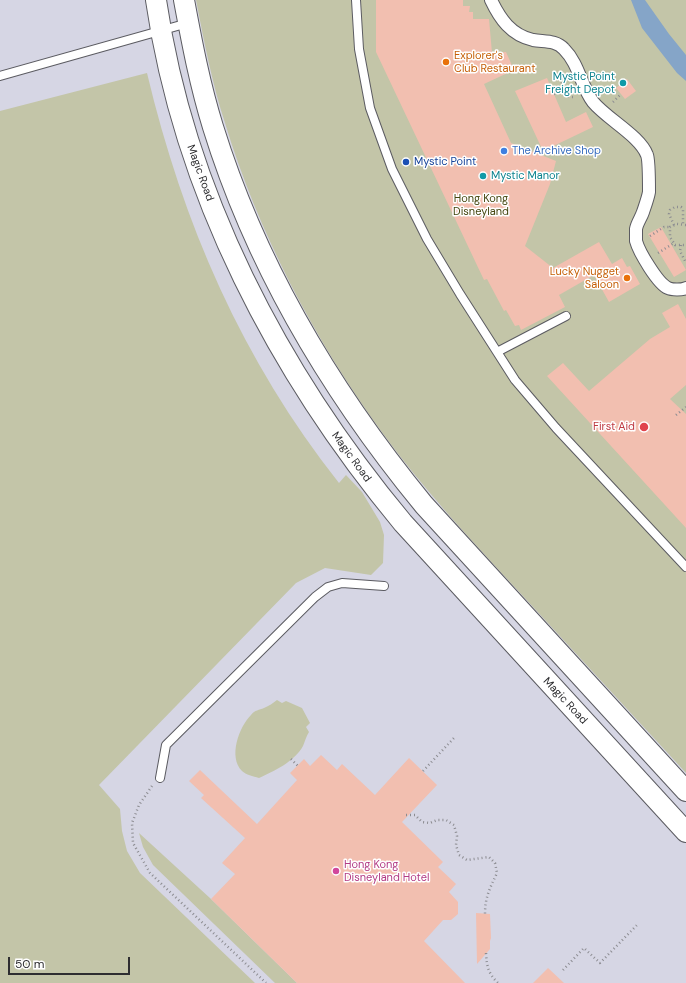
<!DOCTYPE html>
<style>
body{margin:0}
#map{position:relative;width:686px;height:983px;overflow:hidden;background:#e2e2e9;font-family:"DM Sans",sans-serif}
canvas{display:block}
.scale{position:absolute;left:8px;top:957px;width:122px;height:18px;box-sizing:border-box;border:2px solid #2e2e31;border-top:0;padding-left:5px;font-size:12px;line-height:14px;white-space:nowrap;color:#2e2e31;-webkit-text-stroke:3px #fff;paint-order:stroke}
</style>
<div id="map">
<canvas width="686" height="983"></canvas>
<div class="scale">50 m</div>
</div>
<script>
const context = document.querySelector('canvas').getContext('2d');
context.lineJoin = 'round';
function fillPath(path, color) { context.fillStyle = color; context.fill(path, 'evenodd'); }
function trace(path, color, width, dash) { context.strokeStyle = color; context.lineWidth = width; context.lineCap = dash ? 'butt' : 'round'; context.setLineDash(dash || []); context.stroke(path); }
function write(font, color, halo, rows, align = 'center') {
  context.font = font + ' "DM Sans",sans-serif'; context.lineWidth = 3; context.setLineDash([]); context.textBaseline = 'middle'; context.strokeStyle = halo; context.fillStyle = color; for (const [text, x, y, turn = 0] of rows) {
    context.save(); context.translate(x, y); context.rotate((+turn || 0) * Math.PI / 180); context.textAlign = isNaN(turn) ? turn : align; if (halo) context.strokeText(text, 0, 0); context.fillText(text, 0, 0); context.restore();
  }
}
fillPath(new Path2D(`
 M 0,0 L 686,0 L 686,983 L 0,983 Z`), '#d6d6e4');
fillPath(new Path2D(`
 M 196,0 L 686,0 L 686,773 C 631,713 576,654 521,594 C 472,541 423,489 381,431 C 314,339 258,232 225,123 C 212,83 204,41 196,0 Z
 M 147,73 C 183,224 242,360 339,483 L 346,475 L 362,492 L 380,522 L 384,535 L 383,563 L 371,575 L 325,568 L 296,583 L 99,785 L 120,809 L 122,831 L 127,851 L 140,873 L 255,983 L 0,983 L 0,111 Z
 M 277,700 L 282,703 L 286,701 L 302,708 L 310,723 L 306,727 L 309,732 C 306,737 305,741 303,746 C 294,762 274,771 259,778 C 253,776 246,775 242,771 C 228,757 239,727 251,715 C 255,710 259,710 264,708 C 269,706 273,703 277,700 Z
 M 139,833 L 211,899 L 297,983 L 275,983 L 153,865 L 143,847 Z`), '#c3c5a8');
fillPath(new Path2D(`
 M 631,0 L 645,0 L 669,34 L 686,55 L 686,81 L 677,73 L 642,28 Z`), '#85a5c8');
fillPath(new Path2D(`
 M 376,0 L 463,0 L 463,6 L 470,6 L 469,12 L 473,12 L 473,19 L 489,19 L 492,53 L 506,52 L 514,70 L 484,84 L 511,143 L 556,161 L 550,184 L 525,246 L 553,268 L 599,242 L 612,264 L 622,258 L 627,267 L 630,266 L 640,284 L 609,302 L 594,275 L 559,295 L 565,307 L 521,330 L 519,325 L 515,326 L 506,310 L 504,311 L 487,279 L 484,280 L 376,52 Z
 M 547,78 L 566,122 L 586,112 L 593,127 L 543,151 L 515,91 Z
 M 627,79 L 636,91 L 625,99 L 616,88 Z
 M 661,227 L 686,270 L 674,277 L 648,234 Z
 M 678,304 L 686,319 L 686,385 L 670,399 L 686,414 L 686,528 L 547,376 L 563,363 L 589,391 L 650,339 L 670,327 L 662,313 Z
 M 321,755 L 337,770 L 342,764 L 375,795 L 409,758 L 437,785 L 402,822 L 443,862 L 438,867 L 456,884 L 449,892 L 458,902 L 458,914 L 451,920 L 443,920 L 424,941 L 465,983 L 297,983 L 211,899 L 235,874 L 222,863 L 245,838 L 201,798 L 204,795 L 189,781 L 200,770 L 257,824 L 297,780 L 290,773 L 304,759 L 310,766 Z
 M 476,913 L 490,914 L 491,938 L 490,941 L 490,949 L 477,964 Z
 M 548,968 L 564,983 L 533,983 Z`), '#f2bfb0');
const service = new Path2D(`
 M 356,0 L 359,49 L 370,108 L 392,169 L 427,239 L 460,294 L 515,380 L 556,428 L 686,567
 M 0,76 L 188,23
 M 497,352 L 566,316
 M 160,778 L 166,745 L 315,597 L 328,587 L 342,583 L 384,586`);
const pedestrian = new Path2D(`
 M 491,0 C 500,19 511,35 533,40 C 544,42 556,40 564,49 C 579,64 581,86 593,102 C 607,119 640,136 647,155 C 649,160 649,186 649,192 C 648,198 645,206 643,212 C 641,218 637,223 636,229 C 636,232 636,238 636,241 C 639,252 658,284 668,288 C 672,290 682,290 686,288`);
const tertiary = new Path2D(`
 M 156,0 C 184,193 279,374 403,523 L 686,832
 M 184,0 C 192,43 200,85 213,127 C 256,266 332,393 424,505 L 686,791`);
trace(service, '#5b5b61', 10);
trace(pedestrian, '#5b5b61', 14);
trace(tertiary, '#5b5b61', 22);
trace(new Path2D(`
 M 565,75 C 559,82 562,92 569,97 L 574,97
 M 554,94 L 564,90
 M 613,102 L 621,94
 M 674,225 L 669,214 L 670,210 L 675,207 L 681,207 L 683,209 L 683,224
 M 686,225 L 677,224 L 670,227 L 670,237 L 675,245 L 686,245
 M 650,236 L 664,227 L 670,227
 M 681,245 L 680,251 L 686,263
 M 658,253 L 674,243
 M 676,415 L 686,407
 M 291,759 L 298,766
 M 423,771 L 454,738
 M 152,786 L 139,805 L 132,823 L 133,843 L 150,873 L 266,983
 M 406,815 L 415,815 L 422,822 L 430,823 L 437,820 L 446,820 L 454,825 L 457,836 L 456,845 L 459,855 L 467,860 L 489,857 L 495,863 L 497,873 C 490,888 485,897 485,914
 M 486,953 C 487,967 488,973 498,983
 M 563,970 L 584,948 L 600,963 L 637,925`), '#8c8c91', 2.5, [1, 3]);
trace(service, '#fff', 8);
trace(pedestrian, '#fff', 12);
trace(tertiary, '#fff', 20);
for (const [x, y, r, color] of [
 [446,62,4,"#e8710a"],
 [623,83,4,"#0f9aa8"],
 [504,151,4,"#3f7fe0"],
 [406,162,4,"#1a4fb4"],
 [483,176,4,"#0f9aa8"],
 [627,278,4,"#e8710a"],
 [644,427,5,"#e0444e"],
 [336,871,4,"#d1479c"]
]) { const dot = new Path2D(); dot.arc(x, y, r, 0, 2 * Math.PI); context.fillStyle = color; context.fill(dot); trace(dot, '#fff', 1.5); }
write('11px', '#c56008', '#fff', [
 ["Explorer's",454,56],
 ["Club Restaurant",454,69],
 ["Lucky Nugget",619,272,"right"],
 ["Saloon",619,285,"right"]
], 'left');
write('11px', '#0d838f', '#fff', [
 ["Mystic Point",615,77],
 ["Freight Depot",615,90],
 ["Mystic Manor",491,176,"left"]
], 'right');
write('11px', '#366cbe', '#fff', [
 ["The Archive Shop",512,151]
], 'left');
write('11px', '#164399', '#fff', [
 ["Mystic Point",414,162]
], 'left');
write('11px', '#2e2e31', '#fff', [
 ["Magic Road",200,173,70],
 ["Magic Road",351,457,54],
 ["Magic Road",565,701,47]
]);
write('11px', '#44460f', '#fff', [
 ["Hong Kong",481,199],
 ["Disneyland",481,212]
]);
write('11px', '#be3a42', '#fff', [
 ["First Aid",635,427]
], 'right');
write('11px', '#b23c85', '#fff', [
 ["Hong Kong",344,865],
 ["Disneyland Hotel",344,878]
], 'left');
</script>
